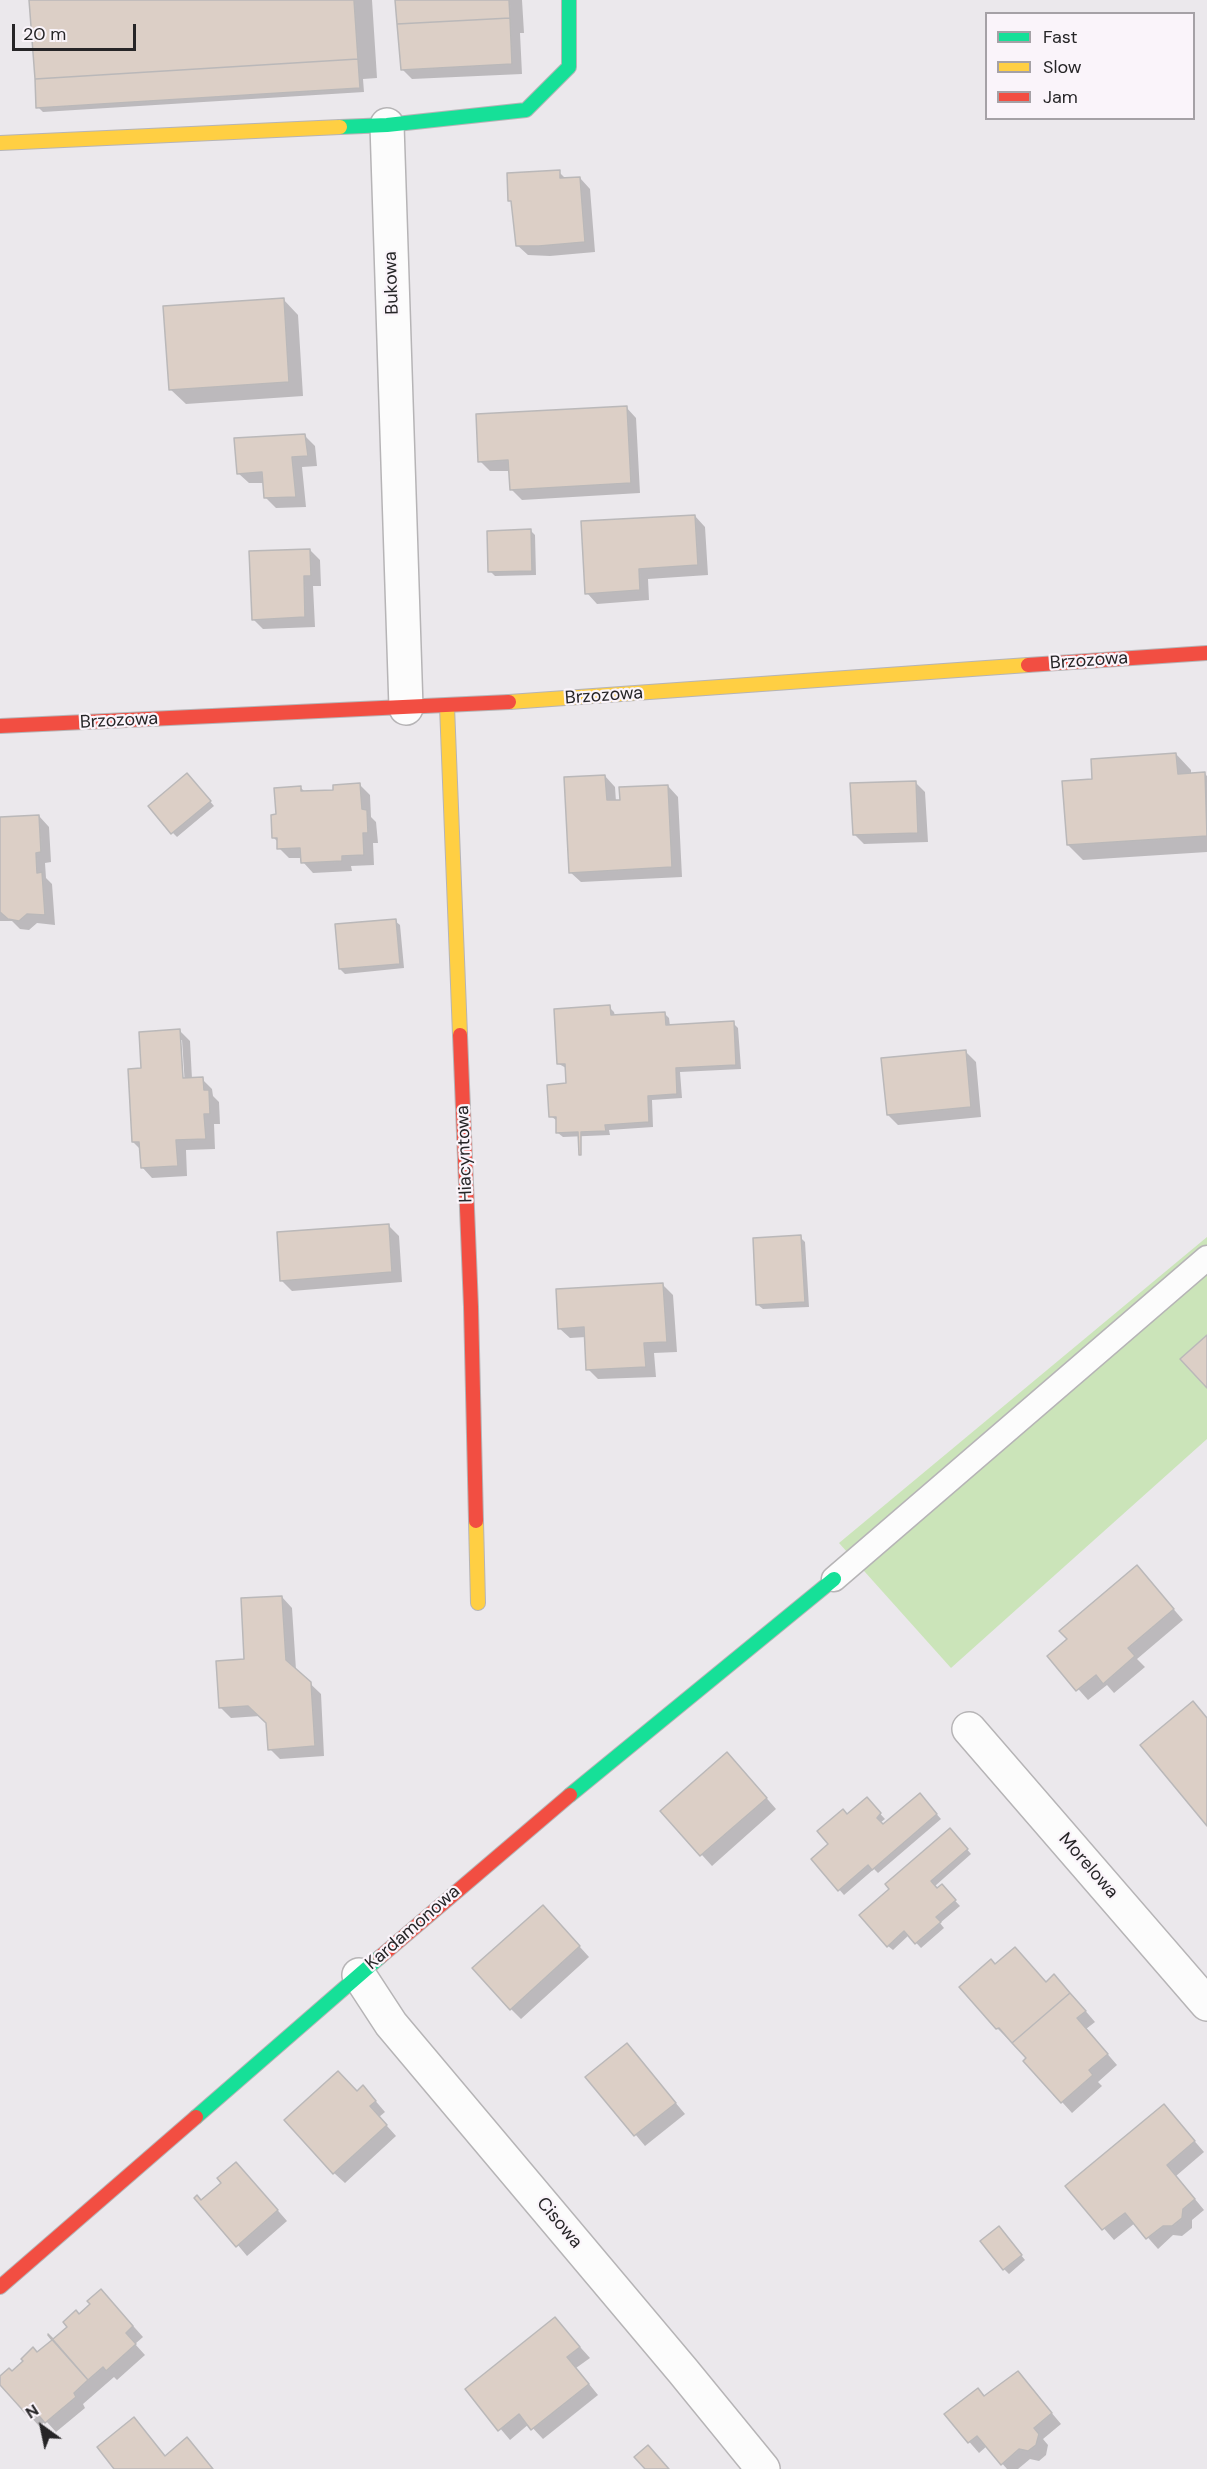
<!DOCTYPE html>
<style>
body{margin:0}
#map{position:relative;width:1207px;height:2469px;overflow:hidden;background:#ebe8ec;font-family:"DM Sans",sans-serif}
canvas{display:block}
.legend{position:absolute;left:985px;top:12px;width:210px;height:108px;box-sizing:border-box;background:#faf4fa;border:2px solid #a5a1a6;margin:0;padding:8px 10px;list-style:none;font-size:18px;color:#262527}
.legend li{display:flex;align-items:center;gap:12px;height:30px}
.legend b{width:30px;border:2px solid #a5a1a6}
.north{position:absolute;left:12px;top:2397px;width:60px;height:60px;-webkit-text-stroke:4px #faf4fa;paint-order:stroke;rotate:327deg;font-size:16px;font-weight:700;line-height:24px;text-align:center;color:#262527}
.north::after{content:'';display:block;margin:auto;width:21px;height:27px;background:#262527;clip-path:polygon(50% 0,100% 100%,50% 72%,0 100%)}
.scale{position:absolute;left:12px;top:24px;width:124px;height:27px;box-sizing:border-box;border:3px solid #262527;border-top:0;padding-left:8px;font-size:18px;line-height:21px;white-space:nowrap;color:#262527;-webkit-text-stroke:4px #faf4fa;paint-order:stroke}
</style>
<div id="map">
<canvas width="1207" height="2469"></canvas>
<ul class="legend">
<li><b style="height:8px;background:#16e098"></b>Fast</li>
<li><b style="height:8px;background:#ffcf43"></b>Slow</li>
<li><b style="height:8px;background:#f24e42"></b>Jam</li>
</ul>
<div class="north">N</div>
<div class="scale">20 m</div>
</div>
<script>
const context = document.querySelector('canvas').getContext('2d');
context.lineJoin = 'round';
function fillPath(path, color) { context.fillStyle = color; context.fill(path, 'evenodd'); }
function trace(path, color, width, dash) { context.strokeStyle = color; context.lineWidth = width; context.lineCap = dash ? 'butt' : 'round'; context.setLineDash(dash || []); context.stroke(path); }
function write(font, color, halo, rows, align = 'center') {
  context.font = font + ' "DM Sans",sans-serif'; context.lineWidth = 4.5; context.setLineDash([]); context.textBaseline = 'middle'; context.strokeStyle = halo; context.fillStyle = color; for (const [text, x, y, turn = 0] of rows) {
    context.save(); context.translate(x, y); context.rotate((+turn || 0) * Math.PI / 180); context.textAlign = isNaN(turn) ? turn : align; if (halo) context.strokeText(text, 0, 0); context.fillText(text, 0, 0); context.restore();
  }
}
fillPath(new Path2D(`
 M 1207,1237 L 1207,1439 L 951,1668 L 839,1543 Z`), '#cbe4b9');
fillPath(new Path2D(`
 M 30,0 L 372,0 L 377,78 L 363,79 L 364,92 L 43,112 L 38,107 Z
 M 397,0 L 522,0 L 524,33 L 520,33 L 522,74 L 412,79 L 402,69 Z
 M 559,172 L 566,179 L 580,178 L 590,189 L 595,252 L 550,256 L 528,255 L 517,245 L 513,203 L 509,200 Z
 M 283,299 L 298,315 L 303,396 L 186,404 L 170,389 Z
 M 626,407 L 636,418 L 640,493 L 522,500 L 511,489 L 510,471 L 490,471 L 480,461 Z
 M 305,436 L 315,446 L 317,466 L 302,467 L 306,507 L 276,508 L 265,497 L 264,483 L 249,483 L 238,473 Z
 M 695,516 L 705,527 L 708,575 L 648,579 L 649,600 L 597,604 L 587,593 Z
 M 530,530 L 535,535 L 536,575 L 495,576 L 490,571 Z
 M 310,550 L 320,560 L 321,586 L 313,586 L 315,627 L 263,629 L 253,619 Z
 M 1176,754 L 1191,770 L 1191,774 L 1204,773 L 1207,776 L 1207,852 L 1083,860 L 1068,845 L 1094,781 Z
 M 605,776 L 615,787 L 616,802 L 668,786 L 678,797 L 682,877 L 581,882 L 570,872 Z
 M 192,780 L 214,806 L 177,837 L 173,833 Z
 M 915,782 L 925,792 L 928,842 L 864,844 L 854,834 Z
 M 360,785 L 370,795 L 371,817 L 376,822 L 378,843 L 373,843 L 374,865 L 351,866 L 352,871 L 313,873 L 303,862 L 302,858 L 289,858 L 279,848 L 279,843 L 274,838 L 277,816 L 301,788 L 305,792 L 335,791 Z
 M 39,816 L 49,827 L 51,862 L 45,863 L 46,878 L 52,884 L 55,925 L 37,923 L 29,930 L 20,929 L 12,921 L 0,921 L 0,819 Z
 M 395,921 L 400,925 L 404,968 L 345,974 L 340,969 Z
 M 609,1007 L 614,1012 L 615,1016 L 664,1013 L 669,1018 L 670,1026 L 733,1023 L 738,1028 L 741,1069 L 680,1072 L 682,1098 L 652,1100 L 653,1127 L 609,1130 L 610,1135 L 563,1137 L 558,1133 L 557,1121 L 551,1116 L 567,1085 L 566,1068 L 559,1064 Z
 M 180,1031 L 190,1041 L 192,1079 L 202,1079 L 212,1089 L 213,1096 L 219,1102 L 220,1124 L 214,1124 L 215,1149 L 186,1150 L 187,1176 L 152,1178 L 142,1167 L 141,1150 L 133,1142 L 142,1070 ZM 179,1040 L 182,1040 L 185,1086 L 182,1086 Z
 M 965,1051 L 976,1062 L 981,1117 L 898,1125 L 888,1115 Z
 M 388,1225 L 399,1236 L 402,1282 L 292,1291 L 282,1281 Z
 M 800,1237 L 805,1242 L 809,1307 L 763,1309 L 758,1305 Z
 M 663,1285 L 673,1295 L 677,1352 L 654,1353 L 656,1377 L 598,1379 L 588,1369 L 586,1337 L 570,1338 L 559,1328 Z
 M 1137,1567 L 1183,1620 L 1137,1659 L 1145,1667 L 1114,1693 L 1107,1685 L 1088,1700 L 1049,1656 L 1069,1640 Z
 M 282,1597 L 292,1608 L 296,1670 L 321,1694 L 324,1756 L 280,1759 L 270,1749 L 268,1723 L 260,1716 L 231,1718 L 221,1708 Z
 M 737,1764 L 776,1809 L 712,1866 L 662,1811 Z
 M 924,1800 L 941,1819 L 878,1873 L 874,1869 L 844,1895 L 813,1859 L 830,1844 L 847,1816 L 871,1804 L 885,1819 L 880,1823 L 883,1826 Z
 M 954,1834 L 971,1854 L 935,1886 L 937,1889 L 946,1891 L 960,1906 L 940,1923 L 944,1928 L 921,1948 L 909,1935 L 893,1950 L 888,1946 Z
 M 553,1917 L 589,1957 L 521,2019 L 511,2009 Z
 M 995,1965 L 1046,1983 L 1065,1987 L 1095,2022 L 1086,2029 L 1117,2065 L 1098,2082 L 1102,2086 L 1072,2113 L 1025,2061 L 1028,2058 L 1010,2037 L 1008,2039 L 997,2028 Z
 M 627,2045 L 685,2114 L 645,2146 L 588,2077 Z
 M 357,2093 L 373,2098 L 385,2112 L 379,2117 L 396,2136 L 345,2183 L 334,2173 Z
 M 1164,2106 L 1204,2152 L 1176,2176 L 1204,2210 L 1192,2220 L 1192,2228 L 1182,2236 L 1173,2235 L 1158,2249 L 1135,2223 L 1114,2240 L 1067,2186 Z
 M 246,2174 L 287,2221 L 247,2256 L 202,2202 Z
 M 1003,2233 L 1025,2260 L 1009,2274 L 1004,2269 Z
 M 111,2301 L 143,2337 L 135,2344 L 145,2355 L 117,2380 L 114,2377 L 83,2404 L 85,2408 L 56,2432 L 46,2421 L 39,2426 L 0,2383 L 0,2378 L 12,2373 L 38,2354 L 69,2327 L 79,2315 Z
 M 555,2319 L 590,2358 L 576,2368 L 598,2395 L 543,2439 L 529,2424 L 510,2440 L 467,2389 Z
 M 1018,2373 L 1061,2424 L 1043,2439 L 1048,2445 L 1046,2455 L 1039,2461 L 1030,2459 L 1018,2469 L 1007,2469 L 987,2446 L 979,2453 L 946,2415 L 985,2397 Z`), '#0003');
const building = new Path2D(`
 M 29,0 L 354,0 L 358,59 L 35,79 Z
 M 395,0 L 509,0 L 510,18 L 397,24 Z
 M 510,18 L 512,64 L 401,70 L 397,24 Z
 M 358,59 L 360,88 L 36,108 L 35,79 Z
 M 560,170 L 560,178 L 580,177 L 585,242 L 539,246 L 516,246 L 511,201 L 508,201 L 507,173 Z
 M 284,298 L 289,382 L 169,390 L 163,306 Z
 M 627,406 L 631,483 L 510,490 L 508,460 L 478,462 L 476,414 Z
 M 305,434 L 308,456 L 292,457 L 296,497 L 264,498 L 262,472 L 237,474 L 234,438 Z
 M 695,515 L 698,565 L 639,569 L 640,590 L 585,594 L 581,521 Z
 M 531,529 L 532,571 L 488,572 L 487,531 Z
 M 310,549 L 311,576 L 304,576 L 305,617 L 252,620 L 249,551 Z
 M 1176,753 L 1178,774 L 1205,772 L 1207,836 L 1067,845 L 1062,781 L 1092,779 L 1091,759 Z
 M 187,773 L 211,801 L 171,834 L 148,806 Z
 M 605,775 L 607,800 L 620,800 L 619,787 L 668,785 L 672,867 L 569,873 L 564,777 Z
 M 916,781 L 918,833 L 853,835 L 850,783 Z
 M 360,783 L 362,809 L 367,810 L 368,833 L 363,833 L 364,855 L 342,856 L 342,861 L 301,863 L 300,848 L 277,849 L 277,838 L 272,838 L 271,815 L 276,814 L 274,788 L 301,786 L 301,791 L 333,790 L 333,785 Z
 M 39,815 L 41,852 L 36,853 L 37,873 L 42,872 L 45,915 L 27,914 L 19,921 L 8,919 L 0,912 L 0,817 Z
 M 396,919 L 400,964 L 339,969 L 335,924 Z
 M 610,1005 L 611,1015 L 665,1012 L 666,1025 L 734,1021 L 736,1065 L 676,1068 L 677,1094 L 648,1096 L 649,1122 L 605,1125 L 606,1131 L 581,1132 L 581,1155 L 579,1155 L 578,1132 L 556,1133 L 556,1117 L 549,1117 L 547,1085 L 566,1083 L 565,1064 L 557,1064 L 554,1009 Z
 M 180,1029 L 183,1078 L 203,1077 L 204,1090 L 209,1090 L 210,1114 L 204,1114 L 206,1139 L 176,1140 L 178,1166 L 141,1168 L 139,1142 L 132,1142 L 128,1069 L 141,1068 L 139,1032 Z
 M 966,1050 L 971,1107 L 887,1115 L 881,1058 Z
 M 389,1224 L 392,1272 L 280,1281 L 277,1232 Z
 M 801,1235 L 805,1302 L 756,1305 L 753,1238 Z
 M 663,1283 L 667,1342 L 644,1343 L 646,1367 L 586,1370 L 584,1327 L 558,1329 L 556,1289 Z
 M 1207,1335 L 1207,1388 L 1180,1359 Z
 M 1137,1565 L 1174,1609 L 1128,1648 L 1135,1656 L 1103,1684 L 1096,1675 L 1076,1691 L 1047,1656 L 1067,1639 L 1059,1631 Z
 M 282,1596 L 286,1660 L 311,1682 L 315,1746 L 268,1750 L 266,1723 L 248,1706 L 219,1708 L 216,1661 L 244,1659 L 241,1598 Z
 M 1193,1701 L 1207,1718 L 1207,1826 L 1140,1745 Z
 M 727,1752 L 767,1798 L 700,1856 L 660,1811 Z
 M 920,1793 L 937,1814 L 872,1870 L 868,1865 L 838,1891 L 811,1859 L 828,1844 L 817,1831 L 843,1809 L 847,1814 L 867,1797 L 881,1813 L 877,1818 L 883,1824 Z
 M 950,1828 L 968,1849 L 931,1881 L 937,1888 L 942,1884 L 956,1900 L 936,1917 L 941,1922 L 915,1944 L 904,1931 L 887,1947 L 859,1915 L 889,1889 L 885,1884 Z
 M 543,1905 L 580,1946 L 510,2010 L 472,1968 Z
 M 1015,1947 L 1046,1982 L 1054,1974 L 1070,1993 L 1012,2043 L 999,2028 L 996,2029 L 959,1987 L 991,1959 L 995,1964 Z
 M 1070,1993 L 1086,2011 L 1077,2018 L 1108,2054 L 1089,2070 L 1093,2075 L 1061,2103 L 1023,2061 L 1026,2058 L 1012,2043 Z
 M 627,2043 L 676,2103 L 634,2136 L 585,2077 Z
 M 338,2071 L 357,2091 L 363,2085 L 376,2101 L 370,2106 L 387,2125 L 333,2174 L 284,2120 Z
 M 1164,2104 L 1195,2141 L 1167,2165 L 1195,2199 L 1183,2209 L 1182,2218 L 1172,2226 L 1163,2226 L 1146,2239 L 1125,2213 L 1102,2230 L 1065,2186 Z
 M 236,2162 L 278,2210 L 236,2247 L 194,2198 L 197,2195 L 201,2200 L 221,2183 L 217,2178 Z
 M 999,2226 L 1022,2255 L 1003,2270 L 980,2241 Z
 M 101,2289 L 133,2326 L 126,2333 L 136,2344 L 106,2371 L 103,2367 L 88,2380 L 48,2334 L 53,2339 L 67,2327 L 63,2322 L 76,2310 L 79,2314 L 90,2304 L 87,2301 Z
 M 555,2317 L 580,2347 L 567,2357 L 589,2384 L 531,2430 L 519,2414 L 498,2431 L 465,2389 Z
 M 48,2335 L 88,2380 L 74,2393 L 76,2397 L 45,2423 L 35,2411 L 28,2416 L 0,2385 L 0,2376 L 9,2368 L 12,2371 L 23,2361 L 21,2359 L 33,2347 L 37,2352 L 52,2340 Z
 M 1018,2371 L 1052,2413 L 1034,2428 L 1039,2434 L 1036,2445 L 1028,2451 L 1019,2449 L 1001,2465 L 977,2436 L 968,2443 L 944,2414 L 978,2388 L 984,2396 Z
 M 134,2417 L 165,2456 L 187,2437 L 213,2469 L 114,2469 L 97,2447 Z
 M 648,2445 L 669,2469 L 645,2469 L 634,2457 Z`);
fillPath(building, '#dccfc6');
trace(building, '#bab8b9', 1.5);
const lane = new Path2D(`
 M 834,1579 L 1207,1258`);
const street = new Path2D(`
 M 387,125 L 406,708
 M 969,1729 L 1207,2004
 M 359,1975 L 391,2024 L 683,2371 L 763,2469`);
const fast = new Path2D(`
 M 340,127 L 387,125 L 526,110 L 569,67 L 569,0
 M 570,1795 L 834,1579
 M 196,2117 L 380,1957`);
const slow = new Path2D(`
 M 0,143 L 340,127
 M 509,702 L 1028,665
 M 447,706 L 460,1035
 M 476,1521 L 478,1603`);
const jam = new Path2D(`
 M 1028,665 L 1207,653
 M 0,726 L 509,702
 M 460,1035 L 471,1307 L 476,1521
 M 380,1957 L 570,1795
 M 0,2287 L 196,2117`);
trace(lane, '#b6b4b6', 27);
trace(street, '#b6b4b6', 36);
trace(fast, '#b6b4b6', 16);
trace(slow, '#b6b4b6', 16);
trace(jam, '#b6b4b6', 16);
trace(lane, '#fcfcfc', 24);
trace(street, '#fcfcfc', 33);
trace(fast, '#16e098', 14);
trace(slow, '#ffcf43', 14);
trace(jam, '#f24e42', 14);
write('18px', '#262527', '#faf4fa', [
 ["Bukowa",392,283,-92],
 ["Brzozowa",1089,661,-4],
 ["Brzozowa",604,696,-4],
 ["Brzozowa",119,721,-3],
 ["Hiacyntowa",465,1154,-92],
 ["Morelowa",1088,1866,49],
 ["Kardamonowa",413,1928,-41],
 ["Cisowa",559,2223,50]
]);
</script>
